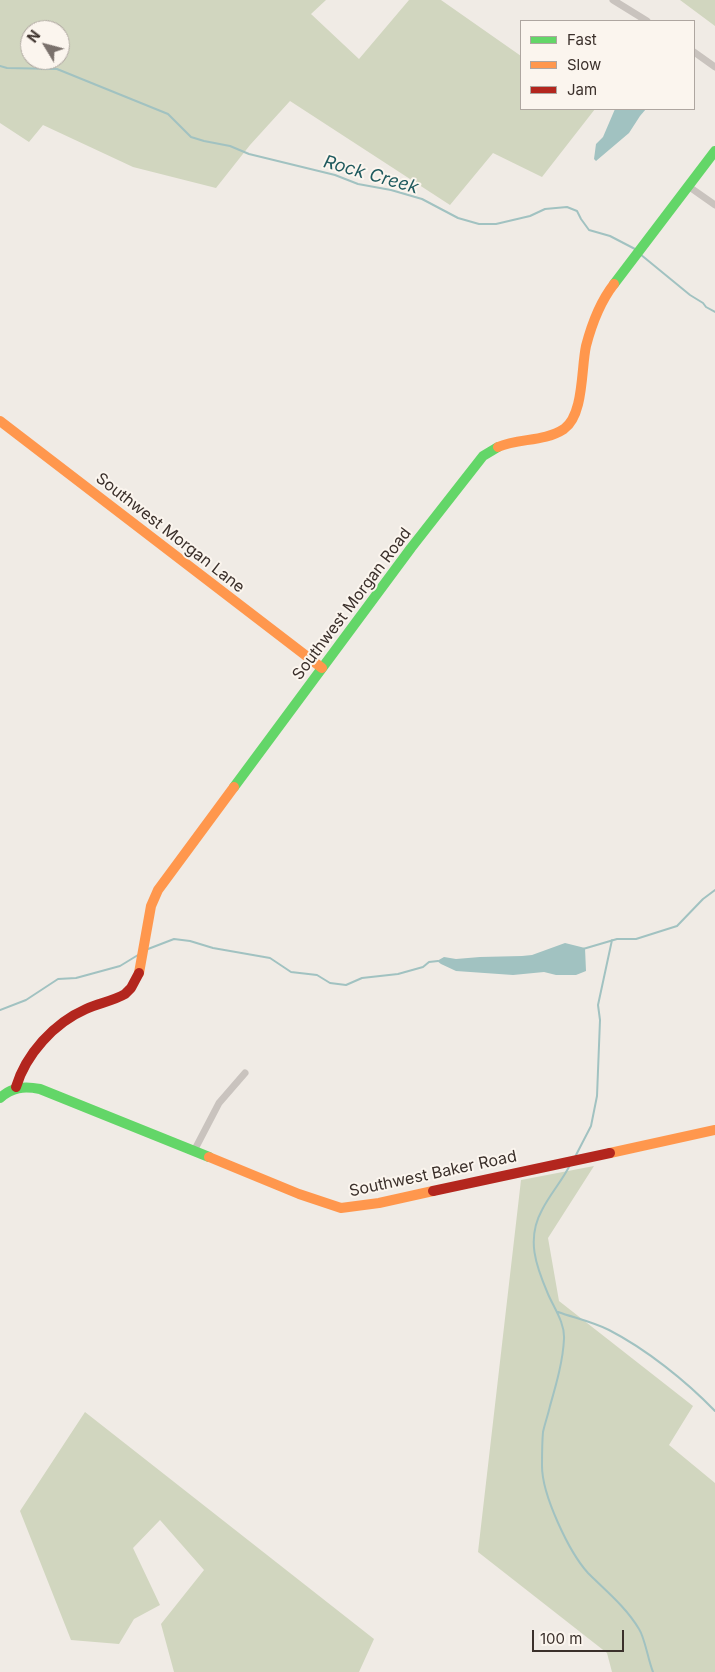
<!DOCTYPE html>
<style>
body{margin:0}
#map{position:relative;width:715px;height:1672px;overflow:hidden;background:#f0ebe5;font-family:Inter,sans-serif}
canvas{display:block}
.legend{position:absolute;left:520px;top:20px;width:175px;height:90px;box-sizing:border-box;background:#fbf5ee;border:1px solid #aea6a0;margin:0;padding:6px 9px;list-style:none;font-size:15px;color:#3b302b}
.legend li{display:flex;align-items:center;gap:10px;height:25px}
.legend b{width:25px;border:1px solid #aea6a0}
.north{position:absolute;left:20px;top:20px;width:50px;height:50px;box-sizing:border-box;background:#fbf5ee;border:1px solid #aea6a0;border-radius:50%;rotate:307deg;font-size:14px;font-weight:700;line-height:20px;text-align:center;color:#3b302b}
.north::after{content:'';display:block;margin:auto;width:18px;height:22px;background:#7a716c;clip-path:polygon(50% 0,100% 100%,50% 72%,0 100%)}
.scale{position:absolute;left:532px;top:1630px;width:92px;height:22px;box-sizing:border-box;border:2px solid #3b302b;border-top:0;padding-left:6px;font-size:15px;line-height:18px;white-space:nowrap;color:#3b302b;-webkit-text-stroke:4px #fbf5ee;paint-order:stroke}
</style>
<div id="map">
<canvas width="715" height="1672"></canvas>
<ul class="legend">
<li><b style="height:6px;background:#63d668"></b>Fast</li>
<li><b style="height:6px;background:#ff974d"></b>Slow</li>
<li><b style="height:6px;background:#b3261e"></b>Jam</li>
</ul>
<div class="north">N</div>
<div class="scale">100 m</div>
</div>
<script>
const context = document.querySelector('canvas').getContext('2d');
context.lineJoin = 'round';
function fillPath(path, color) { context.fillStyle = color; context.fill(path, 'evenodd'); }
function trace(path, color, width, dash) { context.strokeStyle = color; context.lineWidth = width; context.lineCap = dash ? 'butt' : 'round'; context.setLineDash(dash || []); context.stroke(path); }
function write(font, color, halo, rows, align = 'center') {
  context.font = font + ' Inter,sans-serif'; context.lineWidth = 4; context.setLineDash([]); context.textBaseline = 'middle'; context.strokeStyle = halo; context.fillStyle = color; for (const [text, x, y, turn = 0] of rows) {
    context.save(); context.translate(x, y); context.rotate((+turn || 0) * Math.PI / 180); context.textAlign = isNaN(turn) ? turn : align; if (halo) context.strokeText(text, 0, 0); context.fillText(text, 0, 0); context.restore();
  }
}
fillPath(new Path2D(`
 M 0,0 L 326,0 L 311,14 L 359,59 L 409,0 L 441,0 L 521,56 L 521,109 L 595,109 L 542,177 L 493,153 L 450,205 L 290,101 L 250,145 L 216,188 L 133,167 L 43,125 L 29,142 L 0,123 ZM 30,30 L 60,30 L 60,60 L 30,60 Z
 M 680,0 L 715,0 L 715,26 Z
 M 594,1166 L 548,1238 L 559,1301 L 693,1406 L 669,1445 L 715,1483 L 715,1672 L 612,1672 L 607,1653 L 478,1552 L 521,1180 Z
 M 85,1412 L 374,1639 L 359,1672 L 174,1672 L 161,1624 L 204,1570 L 160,1520 L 133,1548 L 160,1605 L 134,1619 L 119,1644 L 71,1640 L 20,1511 Z`), '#d1d6bf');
fillPath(new Path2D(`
 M 615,109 L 646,109 L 640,116 L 629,133 L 596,161 L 594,159 L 596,144 L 603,137 Z
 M 565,943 L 585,948 L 586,971 L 576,975 L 556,975 L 544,972 L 513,975 L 456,971 L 441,964 L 437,961 L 444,957 L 456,959 L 480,957 L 522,956 L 532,955 Z`), '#a1c2c1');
trace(new Path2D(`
 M 0,66 L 7,68 L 57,69 L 168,114 L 191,137 L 204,141 L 230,146 L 249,154 L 335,175 L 358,184 L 391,190 L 422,199 L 458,218 L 479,224 L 496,224 L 530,216 L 545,209 L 567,207 L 577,211 L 581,219 L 589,230 L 610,236 L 635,249
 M 640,254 L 690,295 L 703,303 L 706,307 L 715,312
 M 148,949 L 174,939 L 190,941 L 213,948 L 270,958 L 291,972 L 317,975 L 330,983 L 346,985 L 362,978 L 398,974 L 423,967 L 429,962 L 438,961
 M 583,949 L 617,939 L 636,939 L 677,926 L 703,899 L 715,890
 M 0,1010 L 26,1000 L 58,979 L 76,978 L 120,966 L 138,955
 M 575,1157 L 591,1126 L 597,1096 L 600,1020 L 598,1005 L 612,940
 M 570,1165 C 562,1181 550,1194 542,1210 C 526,1239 536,1266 548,1294 C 554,1308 565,1323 564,1339 C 563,1361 556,1385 550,1406 C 548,1415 545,1423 543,1432 C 542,1443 542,1455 542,1466 C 542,1495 569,1552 588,1573 C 606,1591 626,1607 639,1629 C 645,1638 648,1660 653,1672
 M 558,1312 C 575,1318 593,1322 609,1330 C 646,1349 686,1381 715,1411`), '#a1c2c1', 2);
trace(new Path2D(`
 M 613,0 L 647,21
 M 694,52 L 715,67
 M 688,186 L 715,205
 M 194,1151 L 219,1103 L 245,1073`), '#c9c3be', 7);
trace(new Path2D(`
 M 614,284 L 715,151
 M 234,787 L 411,548 L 483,456 L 498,447
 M 0,1098 C 12,1087 24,1086 40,1089 L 209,1157`), '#63d668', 10);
trace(new Path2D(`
 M 0,421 L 322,668
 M 498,447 C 519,438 544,442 564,429 C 584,415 581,369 586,346 C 592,323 600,302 614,284
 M 139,973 L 151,906 L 158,890 L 234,787
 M 610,1153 L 715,1130
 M 209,1157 L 299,1194 L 341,1208 L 379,1203 L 433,1191`), '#ff974d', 10);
trace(new Path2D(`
 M 16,1087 C 26,1054 54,1023 86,1009 C 99,1003 113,1001 125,994 L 131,988 L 139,973
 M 433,1191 L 610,1153`), '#b3261e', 10);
write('16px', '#3b302b', '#fbf5ee', [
 ["Southwest Morgan Lane",170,533,38],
 ["Southwest Morgan Road",352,604,-53],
 ["Southwest Baker Road",433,1174,-12]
]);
write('italic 18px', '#1f5a5e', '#fbf5ee', [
 ["Rock Creek",371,175,16]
]);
</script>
